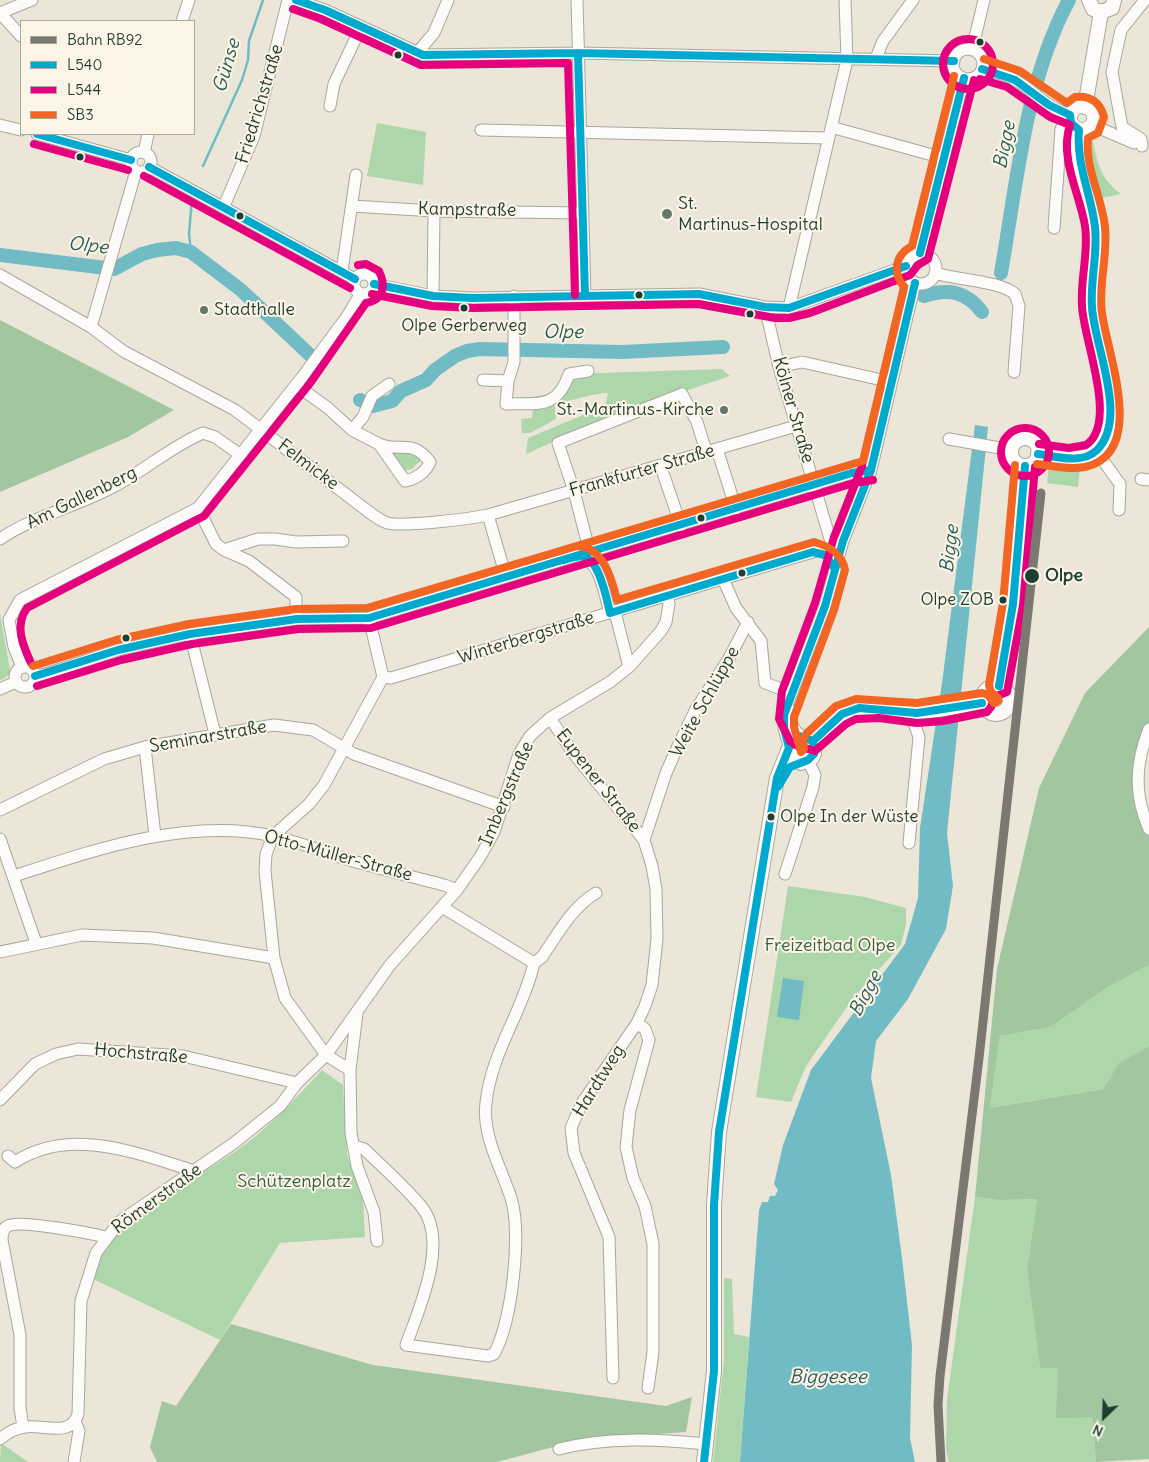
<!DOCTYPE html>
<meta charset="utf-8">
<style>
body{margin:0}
#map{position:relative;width:1149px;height:1462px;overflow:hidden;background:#ebe6d8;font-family:Delius,sans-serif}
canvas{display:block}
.legend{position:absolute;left:20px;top:20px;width:175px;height:115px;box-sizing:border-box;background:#fcf5e5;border:1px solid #a4ab9e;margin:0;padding:6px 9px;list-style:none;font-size:15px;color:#1f3d34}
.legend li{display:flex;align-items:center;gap:10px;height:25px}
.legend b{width:25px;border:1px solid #a4ab9e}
.north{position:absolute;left:1079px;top:1392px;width:50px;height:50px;-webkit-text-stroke:4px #fcf5e5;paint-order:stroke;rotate:204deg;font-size:14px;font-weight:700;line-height:20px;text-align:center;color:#1f3d34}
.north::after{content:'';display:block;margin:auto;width:18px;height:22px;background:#1f3d34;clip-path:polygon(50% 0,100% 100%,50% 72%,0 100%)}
</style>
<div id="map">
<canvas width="1149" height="1462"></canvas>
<ul class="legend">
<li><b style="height:6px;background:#7b7872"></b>Bahn RB92</li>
<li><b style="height:6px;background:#00a9ce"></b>L540</li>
<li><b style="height:6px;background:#e5007d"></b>L544</li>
<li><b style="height:6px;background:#f26522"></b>SB3</li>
</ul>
<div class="north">N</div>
</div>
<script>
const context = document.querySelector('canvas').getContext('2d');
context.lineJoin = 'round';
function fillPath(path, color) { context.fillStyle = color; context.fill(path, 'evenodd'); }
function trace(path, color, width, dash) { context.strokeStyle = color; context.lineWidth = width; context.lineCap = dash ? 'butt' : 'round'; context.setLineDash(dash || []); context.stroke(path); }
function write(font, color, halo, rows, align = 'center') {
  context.font = font + ' Delius,sans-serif'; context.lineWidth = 4; context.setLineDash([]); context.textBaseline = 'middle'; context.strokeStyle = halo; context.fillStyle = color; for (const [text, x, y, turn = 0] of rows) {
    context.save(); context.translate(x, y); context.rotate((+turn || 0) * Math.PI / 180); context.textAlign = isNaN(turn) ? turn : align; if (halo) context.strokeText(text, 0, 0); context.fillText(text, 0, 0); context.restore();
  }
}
fillPath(new Path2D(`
 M 377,123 L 426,132 L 423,185 L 367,176 Z
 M 1087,142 L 1093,142 C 1098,165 1101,179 1121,194 L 1097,199 L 1085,163 Z
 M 722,369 L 730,376 L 611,416 L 526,454 L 528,438 L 605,406 L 608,393 C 592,393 578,400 561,402 L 570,374 Z
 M 554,400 L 556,419 L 530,433 L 522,433 L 521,419 L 532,418 L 533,407 Z
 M 400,447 L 424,457 L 412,469 L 402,471 L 387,450 Z
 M 1049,464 L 1080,468 L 1078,487 L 1047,483 Z
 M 0,614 L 10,670 L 9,675 L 0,681 Z
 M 788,886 L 865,897 L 906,908 L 906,924 L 901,945 L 853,998 L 806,1066 L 791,1102 L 756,1097 Z
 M 1149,965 L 1149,1046 L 1119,1063 L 1103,1089 L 990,1108 L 1000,1036 L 1051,1027 L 1108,987 Z
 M 322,1070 L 343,1085 L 347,1155 L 363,1200 L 365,1237 L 280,1243 L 220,1340 L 91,1278 C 98,1259 108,1238 124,1223 C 158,1194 200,1176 236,1151 C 267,1130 296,1098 322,1070 Z
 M 975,1197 L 1000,1200 L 1037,1199 L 1027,1269 L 1040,1368 L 1058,1368 L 1092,1417 L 1096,1462 L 949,1462 L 946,1450 L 947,1399 Z
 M 724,1278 L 732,1279 L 734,1334 L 749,1337 L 740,1462 L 713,1462 L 724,1360 Z
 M 1,1443 L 28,1462 L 0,1462 Z`), '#aed6ab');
fillPath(new Path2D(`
 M 0,320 L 174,410 L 128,437 L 0,492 Z
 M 1149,627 L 1149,727 L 1135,764 L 1149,831 L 1149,965 L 1108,987 L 1051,1027 L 1000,1036 L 990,1108 L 1103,1089 L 1119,1063 L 1149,1046 L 1149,1459 L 1096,1462 L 1092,1417 L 1056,1418 L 1058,1368 L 1040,1368 L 1027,1269 L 1037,1199 L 1000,1200 L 975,1197 L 997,969 L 1039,788 L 1085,693 Z
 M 231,1324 L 373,1365 L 666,1406 L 692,1397 L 686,1432 L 583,1439 L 497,1462 L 157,1462 L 150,1447 L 162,1401 L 176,1406 Z`), '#a1c6a0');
fillPath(new Path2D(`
 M 975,425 L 988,427 L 947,833 L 953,886 L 946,929 L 908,999 L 876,1041 L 871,1078 L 891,1175 L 902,1258 L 912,1345 L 910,1438 L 915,1462 L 740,1462 L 759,1210 L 762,1202 L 768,1202 L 770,1196 L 775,1196 L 778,1190 L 774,1184 L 783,1145 L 811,1070 L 905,944 L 918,898 L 920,828 L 942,683 Z
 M 783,978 L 804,981 L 799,1020 L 777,1017 Z`), '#71bcc4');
trace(new Path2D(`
 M 203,166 L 242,80 L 248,60 L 249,41 L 263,0
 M 191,252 L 189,234 L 192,199`), '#71bcc4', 2.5);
trace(new Path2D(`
 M 0,255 L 114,269 L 142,254 L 157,250 L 176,248 L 191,252 L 241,290 L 310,355
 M 1001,273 C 1017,182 1025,82 1069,0
 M 924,296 C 948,288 966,291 982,312
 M 360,400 L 373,406 L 392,401 L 401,391 L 426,380 L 435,370 L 455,356 L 467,351 L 480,349 L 622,352 L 723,347`), '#71bcc4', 14);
const minor = new Path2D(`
 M 296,0 L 325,10 L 423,55 L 578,53 L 954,61
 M 577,0 L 585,295
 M 182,21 L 189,0
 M 21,36 L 0,13 L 32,0
 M953 64a15 15 0 1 1 30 0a15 15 0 1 1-30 0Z
 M 972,50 L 984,0
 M 417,53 L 434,33 L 448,0
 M 876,58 L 883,41 L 913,0
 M 982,69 C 995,72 1008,75 1020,83 C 1040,96 1046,107 1070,115
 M 330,106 L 334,84 L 361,27
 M 0,125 L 21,130
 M 1092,125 L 1134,143
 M 831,127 L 943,158
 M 481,130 L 828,138
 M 37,134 L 131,160
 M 1142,146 L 1141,139 L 1122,127 L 1112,72 L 1121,30 L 1145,0
 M131 162a10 10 0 1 1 20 0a10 10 0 1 1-20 0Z
 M 144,153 L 148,134
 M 149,167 L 355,279
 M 224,206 L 254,136 L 288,0
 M 352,206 L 434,211 L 582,213
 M 1054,228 L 1061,129
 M 920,253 L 964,78
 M906 269a15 15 0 1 1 30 0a15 15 0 1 1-30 0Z
 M 342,271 L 356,175
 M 935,273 C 957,280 1000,281 1015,294 L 1019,306 L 1014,372
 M354 284a10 10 0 1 1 20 0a10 10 0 1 1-20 0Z
 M 0,275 L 91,327 L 123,351 L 235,410 L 373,515 C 377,518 382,521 387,523 C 404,527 468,519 488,515 L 796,426
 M 374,284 L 433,296 L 473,298 L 699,294 L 765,307 L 789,308 L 906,266
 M 433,296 L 434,211
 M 765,307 L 779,367 L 831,542
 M 789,308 L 847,60 L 845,0
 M 91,327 L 136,171
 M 779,367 L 802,362 L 891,382
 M 483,380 L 508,381 L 506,404 C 539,403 557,409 569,374 L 588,371
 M 508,381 L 514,362 L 514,296
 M 296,385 L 328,408 L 352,430 L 379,444 L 405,481 C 416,479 426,472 430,462 C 412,438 401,453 379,444
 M 352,430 L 363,417 L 372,396 L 389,384
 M 949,439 L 1011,450
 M 717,449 L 736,509
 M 1096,451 L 1120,484 L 1119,510
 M 661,467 L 681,526
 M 1141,479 L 1149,480
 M 198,508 L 216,544 L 224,550 L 249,561 L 296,597 L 296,611
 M 488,515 L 506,577
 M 0,539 C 34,516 75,507 111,488 C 143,472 170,447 203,433 L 215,437 L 242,456
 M 224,550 L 258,539 L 275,539 L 296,542 L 343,541
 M 590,553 L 574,491 L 558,443 L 682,394 L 697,422 L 706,451
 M 579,556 C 601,561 604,593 610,613
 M 723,579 L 736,608 L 761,641 L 765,683 L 792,693
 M 615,612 L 629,667
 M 369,618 L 383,677 L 324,785 L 309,804 L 273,836 L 266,854 L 265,871 L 274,958 L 285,998 L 326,1055 L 350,1070 L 351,1133 L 357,1166 L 374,1212 L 377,1241
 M 190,634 L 215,734
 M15 677a10 10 0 1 1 20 0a10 10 0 1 1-20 0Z
 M 22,667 L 14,647 L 9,620 L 20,600 L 198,508 L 303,376 L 348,315 L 361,293
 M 35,676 L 46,674 L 118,650 L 190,634 L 297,619 L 369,618 L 852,473 L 871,470
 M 383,677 L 391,678 L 418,670 L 836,545 L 843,541
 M 0,689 L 16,682
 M 790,710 L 790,722 L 799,736
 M 550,718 L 574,754 L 644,840 L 652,866 L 656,889 L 657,939 L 652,985 L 645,1006 L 637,1023 L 582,1103 L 571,1128 L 574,1153 L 609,1237 L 613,1378
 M 1149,729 C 1135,764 1134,795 1149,829
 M 789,746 L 784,728 L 785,710 L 825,606 L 843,541 L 871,470 L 915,283
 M 145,747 L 155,836
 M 0,810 L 104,759 L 145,747 L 274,725 L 313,730 L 354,754 L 504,807
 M 0,839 L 36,943
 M 644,840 L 666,773 L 678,746 L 696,709 L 728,660 L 748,622
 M 909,843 L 919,737 L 914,723 L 923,713
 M 785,874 L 813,787 L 815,775 L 808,761
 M 14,876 C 94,850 188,817 273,836 C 299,842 324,852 349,860 C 381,869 413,877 444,885 L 457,890
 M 442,907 L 534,963
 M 0,952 L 82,935 L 153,938 L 274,958
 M 637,1023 L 645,1029 L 649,1040 L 630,1110 L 626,1147 L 633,1178 L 645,1206 L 653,1244 L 653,1352 L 648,1388
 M 350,1070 L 357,1013
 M 0,1100 L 35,1064 L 56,1054 L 78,1049 L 183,1056 L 297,1083
 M 354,1146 L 364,1149 C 383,1167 404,1186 421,1206 C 450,1241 419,1309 406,1345 L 488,1356 L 494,1354 C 512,1322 522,1233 511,1198 C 501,1167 482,1136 486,1103 C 491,1053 523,1011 534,963 L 542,957 C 558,934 571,908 596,893
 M 8,1156 L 15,1162 C 70,1126 137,1153 194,1171
 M 23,1427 L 20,1408 L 20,1335 L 2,1240 C 2,1234 3,1226 11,1225 C 25,1221 89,1233 106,1237
 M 0,1439 C 7,1433 16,1428 25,1427 C 43,1424 71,1438 78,1414 L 81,1301 L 96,1253 L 119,1222 L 234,1143 L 280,1106 L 297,1083 L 326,1055 L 390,965 L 457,890 L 480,857 L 494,832 L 519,754 L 530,736 L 550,718 L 610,682 L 629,667 L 661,631 L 666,622 L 669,604 L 668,595
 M 559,1449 C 607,1437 656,1439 706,1444
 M 74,1462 L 79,1431 L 75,1421`);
const major = new Path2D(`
 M 1089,0 L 1093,9 L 1101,12 L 1112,8 L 1114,0
 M1070 118a12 12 0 1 1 24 0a12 12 0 1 1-24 0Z
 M 1085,107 L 1101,12
 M1011 452a14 14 0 1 1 28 0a14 14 0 1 1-28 0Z
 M 1038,454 C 1056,456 1082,464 1097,450 C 1127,421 1096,349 1092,314 C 1089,285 1099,255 1095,226 C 1090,192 1073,165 1079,130
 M 999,686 C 1015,614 1020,539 1025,466
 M982 700a14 14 0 1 1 28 0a14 14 0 1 1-28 0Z
 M 813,741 L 842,714 L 859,708 L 917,713 L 982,703
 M 704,1462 L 714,1371 L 714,1205 L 719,1132 L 777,778 L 793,739 C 807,731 820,744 812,758 L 801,763 L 793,759 L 788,750`);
trace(minor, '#a7a79e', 13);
trace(major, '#a7a79e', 16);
trace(minor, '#fcfbf9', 11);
trace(major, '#fcfbf9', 14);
trace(new Path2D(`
 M 296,0 L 325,10 L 423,55 L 578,53 L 954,61
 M 578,53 L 585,295
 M 982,69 L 1015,80 L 1049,105 L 1070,115 L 1071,123 L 1079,130 C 1076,165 1091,193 1095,227 C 1098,254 1090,280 1092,307 C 1094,346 1129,418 1097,450 C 1082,465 1055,456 1038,454
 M 37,134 L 131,160
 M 149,167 L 355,279
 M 920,253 L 964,78
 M 374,284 L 433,296 L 473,298 L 699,294 L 765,307 L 789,308 L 906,266
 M 564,560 C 570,558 577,555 584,557 C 599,560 607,599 610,613
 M 610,613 L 813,552 L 825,555 L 835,569
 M 35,676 L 118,650 L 190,634 L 297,619 L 369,618 L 852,473 L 871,470
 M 999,686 L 1013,604 L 1025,466
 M 813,741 L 842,714 L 859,708 L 917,713 L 982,703
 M 778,787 L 790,767 L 808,760 L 814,754 L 813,741 L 799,736
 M 704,1462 L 714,1371 L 714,1205 L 719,1132 L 777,778 L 789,748 L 784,728 L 784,715 L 825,606 L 843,541 L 871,470 L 915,283`), '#00a9ce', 8);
trace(new Path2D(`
 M 293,9 L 321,19 L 421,65 L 568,63 L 575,295
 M943 64a25 25 0 1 1 50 0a25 25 0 1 1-50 0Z
 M 980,79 L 1007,87 L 1050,117 L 1070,125 C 1059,158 1080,194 1085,226 C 1089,253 1080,279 1082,306 C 1083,339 1119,423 1086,445 L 1069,448 L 1039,444
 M 34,144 L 128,170
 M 144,176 L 350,288
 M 372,294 L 432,306 L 473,308 L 698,304 L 775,318 L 789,318 L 810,313 L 910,275 L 918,265 L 928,259 L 974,80
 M1001 452a24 24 0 1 1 48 0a24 24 0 1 1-48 0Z
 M 862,466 L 834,537 L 815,603 L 782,691 L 779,719 L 790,741 L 795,745 L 815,751 L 846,724 L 856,719 L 879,718 L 917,723 L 943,721 L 987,712 L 991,707 L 994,697 L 1007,692 L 1023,605 L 1035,467
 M 31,663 C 23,645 14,626 27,608 L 204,516 L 311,382 L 366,303 C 384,300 386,285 379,271 L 366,264 L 358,265
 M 37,686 L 121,660 L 192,644 L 298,629 L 371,628 L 854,483 L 873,480`), '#e5007d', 8);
trace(new Path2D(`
 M 984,59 L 1020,71 L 1067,103 L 1075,97 C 1090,95 1100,102 1104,117 L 1098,133 L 1088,138 C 1085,169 1102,197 1105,227 C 1108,256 1098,285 1102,313 C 1107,353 1148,453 1085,467 C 1069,470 1053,466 1037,464
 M 563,550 L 863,461 L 904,287 C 892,272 895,255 912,246 L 954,76
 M 33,666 L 116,640 L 189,624 L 296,609 L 367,608 L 577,546 C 604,547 612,580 617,600 L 814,542 C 829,546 842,553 845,570 L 834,610 L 794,717 L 794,727 L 801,752 L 804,749 L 803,740 L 806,734 L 836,706 L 856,699 L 917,703 L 982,693 L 988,695 L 994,703 L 998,701 L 998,698 L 991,692 L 989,685 L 1003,603 L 1015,465`), '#f26522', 8);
trace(new Path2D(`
 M 941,1462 L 938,1405 L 940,1376 L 979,1058 L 1041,493`), '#7b7872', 9);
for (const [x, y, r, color] of [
 [980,42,4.5,"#1f3d34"],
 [398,55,4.5,"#1f3d34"],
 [80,157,4.5,"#1f3d34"],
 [667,214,6,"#66786d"],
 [240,216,4.5,"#1f3d34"],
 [639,295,4.5,"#1f3d34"],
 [464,308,4.5,"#1f3d34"],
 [204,310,5,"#66786d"],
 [750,314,4.5,"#1f3d34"],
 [724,410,5,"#66786d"],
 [701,518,4.5,"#1f3d34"],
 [742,573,4.5,"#1f3d34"],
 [1032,576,8,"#1f3d34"],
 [1003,600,4.5,"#1f3d34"],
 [126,638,4.5,"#1f3d34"],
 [771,817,4.5,"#1f3d34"]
]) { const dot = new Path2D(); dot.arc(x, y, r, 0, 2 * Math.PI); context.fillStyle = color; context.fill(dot); trace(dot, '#fcf5e5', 2); }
write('17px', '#1f3d34', '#fcf5e5', [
 ["Olpe Gerberweg",464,326],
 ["Olpe ZOB",994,600,"right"],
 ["Olpe In der Wüste",780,817,"left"]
]);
write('18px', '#1f3d34', '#fcf5e5', [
 ["Friedrichstraße",260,104,-73],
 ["Kampstraße",467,210,1],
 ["Kölner Straße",793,410,74],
 ["Felmicke",308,465,37],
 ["Frankfurter Straße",642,471,-16],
 ["Am Gallenberg",82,498,-26],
 ["Winterbergstraße",526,638,-17],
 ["Weite Schlüppe",705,702,-61],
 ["Seminarstraße",208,737,-10],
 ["Eupener Straße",598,781,52],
 ["Imbergstraße",507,794,-67],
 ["Otto-Müller-Straße",338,856,15],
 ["Hochstraße",141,1054,5],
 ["Hardtweg",599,1081,-58],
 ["Römerstraße",157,1199,-36]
]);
write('18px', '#1f3d34', '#fcf5e5', [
 ["St.",678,204],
 ["Martinus-Hospital",678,225],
 ["Stadthalle",214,310],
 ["St.-Martinus-Kirche",714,410,"right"]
], 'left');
write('bold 18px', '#1f3d34', '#fcf5e5', [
 ["Olpe",1045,576]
], 'left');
write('18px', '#366048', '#fcf5e5', [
 ["Freizeitbad Olpe",830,946],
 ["Schützenplatz",294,1182]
]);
write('italic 19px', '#285e5d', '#fcf5e5', [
 ["Günse",227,66,-74],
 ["Bigge",1005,145,-79],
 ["Olpe",88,246,6],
 ["Olpe",563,333],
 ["Bigge",950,549,-83],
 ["Bigge",866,994,-62],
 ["Biggesee",828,1378]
]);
</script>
